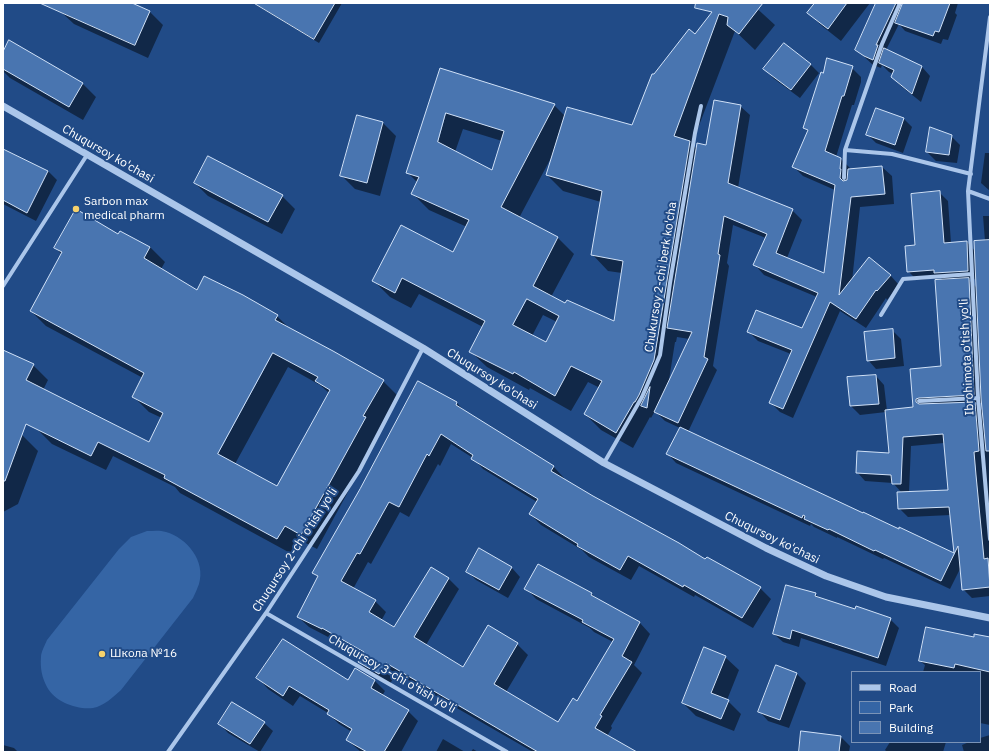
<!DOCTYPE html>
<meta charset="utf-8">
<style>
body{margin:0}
#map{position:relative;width:993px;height:755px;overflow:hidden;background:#214b87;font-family:"IBM Plex Sans",sans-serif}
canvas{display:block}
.frame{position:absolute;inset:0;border:4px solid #fff;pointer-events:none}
.legend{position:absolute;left:851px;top:671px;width:130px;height:72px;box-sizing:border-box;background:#214b87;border:1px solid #7a93b7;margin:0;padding:5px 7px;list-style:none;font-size:12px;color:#fff}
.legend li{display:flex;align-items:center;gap:8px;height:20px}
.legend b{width:20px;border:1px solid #7a93b7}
</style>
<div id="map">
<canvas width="993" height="755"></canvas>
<div class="frame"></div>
<ul class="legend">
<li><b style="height:5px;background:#abc6ea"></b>Road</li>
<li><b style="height:11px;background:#3565a5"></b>Park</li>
<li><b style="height:11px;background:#4975b0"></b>Building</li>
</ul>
</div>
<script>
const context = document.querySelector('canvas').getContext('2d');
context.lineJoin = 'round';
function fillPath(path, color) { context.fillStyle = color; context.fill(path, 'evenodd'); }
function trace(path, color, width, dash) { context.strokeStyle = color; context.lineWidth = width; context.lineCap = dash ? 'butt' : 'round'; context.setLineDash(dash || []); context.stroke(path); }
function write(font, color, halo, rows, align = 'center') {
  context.font = font + ' "IBM Plex Sans",sans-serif'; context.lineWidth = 4; context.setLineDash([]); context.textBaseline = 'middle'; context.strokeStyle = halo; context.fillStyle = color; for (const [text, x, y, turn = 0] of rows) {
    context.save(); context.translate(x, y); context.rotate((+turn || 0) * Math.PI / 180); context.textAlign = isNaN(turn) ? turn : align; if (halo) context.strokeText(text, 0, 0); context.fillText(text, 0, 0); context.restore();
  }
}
fillPath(new Path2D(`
 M 147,531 C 153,531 160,530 166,532 C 187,538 206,561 199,584 C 197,589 195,594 193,598 L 121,690 C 113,697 104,706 93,708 C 77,710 55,702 47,687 C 42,678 40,668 41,657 C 41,652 45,645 47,640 L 119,549 L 131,537 Z`), '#3565a5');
fillPath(new Path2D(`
 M 64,3 L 129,3 L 150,12 L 163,25 L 148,58 L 74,24 L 60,11 Z
 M 253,3 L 342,3 L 319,43 Z
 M 721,3 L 751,3 L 775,25 L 755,50 L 735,31 L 692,144 L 697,149 L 707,146 L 740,106 L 750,115 L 738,188 L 792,210 L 802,220 L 787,258 L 825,275 L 835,190 L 803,176 L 793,166 L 808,132 L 805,128 L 851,67 L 861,77 L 861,82 L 854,105 L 852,105 L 836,157 L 841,159 L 851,169 L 882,167 L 892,176 L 894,204 L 860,207 L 852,281 L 890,275 L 899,285 L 887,300 L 886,298 L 866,328 L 840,311 L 793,418 L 780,412 L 770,402 L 791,354 L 758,341 L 749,332 L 803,329 L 817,297 L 764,275 L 755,265 L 766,238 L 733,225 L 727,263 L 729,266 L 713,366 L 717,370 L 688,432 L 900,531 L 900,529 L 955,555 L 951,515 L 908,517 L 899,508 L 902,493 L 893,483 L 865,481 L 857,472 L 890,454 L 886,412 L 860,415 L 851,406 L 876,376 L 884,385 L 887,411 L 914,408 L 911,370 L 943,367 L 943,281 L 941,278 L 917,280 L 908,271 L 916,246 L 939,192 L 948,201 L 951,243 L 967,242 L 975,251 L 985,241 L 983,216 L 990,216 L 990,596 L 972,598 L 963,589 L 961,567 L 950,589 L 884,558 L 883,559 L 837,537 L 837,538 L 814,527 L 811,524 L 810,526 L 676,463 L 668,454 L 680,428 L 665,421 L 655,411 L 651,418 L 650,417 L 633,448 L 601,430 L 585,414 L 600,388 L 588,382 L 571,411 L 530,388 L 529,390 L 487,367 L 470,351 L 483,327 L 419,294 L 411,308 L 390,297 L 374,281 L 453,253 L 467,227 L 429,210 L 413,194 L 418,183 L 408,173 L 440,69 L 554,105 L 565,116 L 633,126 L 654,76 L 696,36 ZM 463,129 L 502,141 L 492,171 L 455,152 ZM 552,156 L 553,156 L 547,175 L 563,191 L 601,202 L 592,254 L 608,271 L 622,273 L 615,322 L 566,304 L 551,297 L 574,254 L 558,238 L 519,218 ZM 977,279 L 977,288 L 969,280 ZM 543,315 L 557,322 L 547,343 L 532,336 ZM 677,337 L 689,339 L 669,380 L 675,342 L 676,342 ZM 975,403 L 983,403 L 984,412 ZM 944,443 L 949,491 L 909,492 L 911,446 Z
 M 816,3 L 870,3 L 841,41 L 822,26 L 809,13 Z
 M 877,3 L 895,3 L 902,9 L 920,3 L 958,3 L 955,13 L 957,15 L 948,40 L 943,39 L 941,44 L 905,31 L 899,24 L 886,50 L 922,67 L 930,76 L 921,102 L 901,86 L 892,77 L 893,74 L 889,72 L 882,65 L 881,68 L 873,65 L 856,49 Z
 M 3,54 L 82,83 L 96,97 L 83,120 L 10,78 L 3,71 Z
 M 810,64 L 819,73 L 800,98 L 773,78 L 765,69 Z
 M 358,116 L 383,123 L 396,136 L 380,196 L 355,189 L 342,176 Z
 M 904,119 L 912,127 L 903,153 L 876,143 L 868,135 Z
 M 951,136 L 960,145 L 957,163 L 936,161 L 927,152 Z
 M 3,149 L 48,171 L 57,180 L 36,221 L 3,204 Z
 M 985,153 L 990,153 L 990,191 L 981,183 Z
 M 195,183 L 282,196 L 295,209 L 282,234 L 208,196 Z
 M 119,235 L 150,247 L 165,262 L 161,269 L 198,291 L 277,316 L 291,330 L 383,381 L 398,396 L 380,433 L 317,549 L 300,540 L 292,554 L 180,493 L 175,487 L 113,456 L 106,470 L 52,444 L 38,430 L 3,409 L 3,351 L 33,365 L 48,380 L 43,390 L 150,443 L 162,418 L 149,412 L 134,397 L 143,378 L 46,326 L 31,311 L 62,255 L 55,247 ZM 288,367 L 320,385 L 329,393 L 277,488 L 235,464 Z
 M 892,330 L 901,339 L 904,366 L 876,369 L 868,360 Z
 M 418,382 L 457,403 L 467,414 L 554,467 L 564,478 L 563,480 L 706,560 L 760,588 L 771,599 L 753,628 L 695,595 L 694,597 L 639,566 L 631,580 L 589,557 L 582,550 L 541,525 L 530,514 L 537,502 L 483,469 L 473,458 L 451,444 L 440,466 L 438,464 L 409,517 L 400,512 L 371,564 L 368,562 L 353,589 L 375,601 L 386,612 L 381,621 L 394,629 L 449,579 L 459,589 L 426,645 L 464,668 L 517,644 L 528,655 L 506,692 L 558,723 L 578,702 L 613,642 L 594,632 L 590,628 L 536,599 L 526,588 L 538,565 L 592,594 L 597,600 L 640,623 L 650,634 L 634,665 L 642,673 L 611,726 L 612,728 L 607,736 L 635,752 L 533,752 L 396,673 L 390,684 L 370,673 L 359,662 L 363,656 L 333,638 L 332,639 L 309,627 L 298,617 L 318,577 L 314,572 L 361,490 Z
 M 3,427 L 22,435 L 38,451 L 18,504 L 3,512 Z
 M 479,550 L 512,568 L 520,577 L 508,598 L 476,580 L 467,571 Z
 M 815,594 L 821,599 L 890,619 L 899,628 L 886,666 L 801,638 L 799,647 L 783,642 L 774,634 Z
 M 974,638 L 990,638 L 990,725 L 980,723 L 980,672 L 923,672 L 925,665 L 920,661 Z
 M 725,657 L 739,670 L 727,700 L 741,714 L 734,731 L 696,716 L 683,703 Z
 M 777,666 L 797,674 L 806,683 L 789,728 L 768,721 L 760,712 Z
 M 355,669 L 375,681 L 385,691 L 382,696 L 408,711 L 418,721 L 401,752 L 361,752 L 347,740 L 352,732 L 339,724 L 328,713 L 300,696 L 293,706 L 268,689 L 258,678 L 348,681 Z
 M 264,723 L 273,731 L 260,752 L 228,733 L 220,724 Z
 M 802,732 L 841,737 L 850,746 L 849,752 L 800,752 Z
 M 990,735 L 990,752 L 964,752 L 962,745 L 969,742 L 980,742 L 980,738 Z
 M 443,739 L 465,752 L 436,752 Z
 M 890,742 L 946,742 L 943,752 L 887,752 L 885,750 Z
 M 3,745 L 14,748 L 18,752 L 3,752 Z
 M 473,749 L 478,752 L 471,752 Z`), '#0007');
const building = new Path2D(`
 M 40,3 L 132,3 L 150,11 L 135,45 Z
 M 254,3 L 335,3 L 314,39 Z
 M 696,3 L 763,3 L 739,34 L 727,25 L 728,17 L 719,14 L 674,136 L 690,141 L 654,360 L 639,395 L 635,402 L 634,402 L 616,433 L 584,414 L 602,381 L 571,366 L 555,396 L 514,372 L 513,374 L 469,352 L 485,321 L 402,278 L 395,293 L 372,281 L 401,225 L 453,252 L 469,220 L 411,194 L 419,177 L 406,173 L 440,68 L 555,104 L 501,207 L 558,237 L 533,286 L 565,303 L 567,300 L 614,321 L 623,261 L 591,255 L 602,191 L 546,175 L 567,107 L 632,125 L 652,74 L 654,74 L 689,29 L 695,34 L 712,12 L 695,8 ZM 446,113 L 504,131 L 492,170 L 438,142 ZM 527,299 L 559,316 L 546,342 L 513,325 Z
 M 815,3 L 847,3 L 828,29 L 807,13 Z
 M 876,3 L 896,3 L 876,45 L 878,45 L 873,60 L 864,56 L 855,50 Z
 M 903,3 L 950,3 L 939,32 L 935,31 L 933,36 L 895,23 Z
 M 9,40 L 83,83 L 69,107 L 3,69 L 3,52 Z
 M 784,43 L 811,64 L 791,90 L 763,69 Z
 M 884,48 L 922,66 L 912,94 L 891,77 L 894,70 L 879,63 Z
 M 827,58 L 853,66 L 844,96 L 842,96 L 825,151 L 841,158 L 840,169 L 841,169 L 840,178 L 843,181 L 847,180 L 848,169 L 882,166 L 885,194 L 851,197 L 839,295 L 869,257 L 891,275 L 877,291 L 876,290 L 856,319 L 830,302 L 783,409 L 769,403 L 792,350 L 747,332 L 756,310 L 802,328 L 818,293 L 753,265 L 767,234 L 724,216 L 718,254 L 720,255 L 704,357 L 708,359 L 678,423 L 654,412 L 692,332 L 667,328 L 697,143 L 706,145 L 714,100 L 741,105 L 728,183 L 793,209 L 776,253 L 824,273 L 835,185 L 792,167 L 808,130 L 803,128 L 821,72 L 823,73 Z
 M 876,108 L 904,118 L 895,145 L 866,135 Z
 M 357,115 L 383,122 L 367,183 L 340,176 Z
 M 930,127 L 952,135 L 949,155 L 926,152 Z
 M 3,149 L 48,171 L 27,213 L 3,200 Z
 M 208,156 L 283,195 L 268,222 L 194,183 Z
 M 940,191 L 944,243 L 967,241 L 968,271 L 934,273 L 934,270 L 907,272 L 905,246 L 915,245 L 911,194 Z
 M 76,209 L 118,234 L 120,231 L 150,247 L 144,258 L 197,290 L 204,276 L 243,295 L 278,315 L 275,320 L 333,351 L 384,380 L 363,416 L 366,417 L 301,535 L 285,526 L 277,539 L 164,478 L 165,475 L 98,442 L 91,456 L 26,424 L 5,481 L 3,481 L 3,350 L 34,364 L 26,380 L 149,442 L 163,413 L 132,397 L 144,373 L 30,311 L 62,252 L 54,248 ZM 273,353 L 318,377 L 315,381 L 330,390 L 277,486 L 218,454 Z
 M 990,240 L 990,451 L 986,451 L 981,398 L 974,241 Z
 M 969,278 L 974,395 L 919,398 L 916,399 L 916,402 L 919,404 L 975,402 L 979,451 L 974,452 L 976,475 L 984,559 L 988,558 L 990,587 L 962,590 L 958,546 L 941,581 L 875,550 L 874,551 L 829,529 L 828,530 L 804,519 L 805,516 L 803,515 L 802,518 L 666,454 L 680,427 L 863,513 L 863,512 L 899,529 L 899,527 L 954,553 L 949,507 L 898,509 L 897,492 L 948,490 L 943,434 L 903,437 L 901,484 L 892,484 L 891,475 L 856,473 L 857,451 L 889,453 L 885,410 L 913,407 L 910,369 L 941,366 L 935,280 Z
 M 893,329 L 895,358 L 867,361 L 864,332 Z
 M 876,375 L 879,404 L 850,406 L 847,377 Z
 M 418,381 L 457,402 L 456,405 L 554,466 L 551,471 L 593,496 L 679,543 L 705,559 L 707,557 L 761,587 L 742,618 L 684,585 L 683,587 L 628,556 L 620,570 L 577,546 L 578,544 L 529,514 L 538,499 L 471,459 L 473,455 L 441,434 L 429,456 L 427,454 L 399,507 L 389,502 L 360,554 L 357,553 L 341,581 L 376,600 L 369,612 L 394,627 L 431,567 L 449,578 L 414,637 L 463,667 L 488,625 L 518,643 L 494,684 L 558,722 L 573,698 L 577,701 L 614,639 L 582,622 L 583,620 L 524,589 L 538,564 L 592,593 L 591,595 L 640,622 L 622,656 L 632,662 L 600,715 L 602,716 L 595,728 L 637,752 L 538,752 L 386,663 L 379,674 L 358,662 L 364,652 L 322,628 L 322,629 L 297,617 L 318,576 L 312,573 L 360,489 Z
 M 650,387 L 647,408 L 641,406 Z
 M 479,548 L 512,567 L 499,590 L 466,572 Z
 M 786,585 L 816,593 L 815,596 L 855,609 L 856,606 L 891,618 L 878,658 L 792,630 L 790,639 L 773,634 Z
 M 926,627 L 974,637 L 974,634 L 990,637 L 990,672 L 955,664 L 954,668 L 919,661 Z
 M 283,639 L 348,680 L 355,668 L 375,680 L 371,688 L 409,710 L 384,752 L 367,752 L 346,740 L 352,729 L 327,714 L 329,710 L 289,686 L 283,696 L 256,678 Z
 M 704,647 L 726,656 L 711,693 L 729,700 L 721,719 L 682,703 Z
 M 776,665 L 797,673 L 780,720 L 758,712 Z
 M 232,702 L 265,722 L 250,744 L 218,724 Z
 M 801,731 L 841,736 L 839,752 L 799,752 Z`);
fillPath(building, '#4975b0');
trace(building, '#d0e1f7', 1);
trace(new Path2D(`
 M 990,17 L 968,191 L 978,398 L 990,539
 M 845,150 L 892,154 L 971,174
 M 844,178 L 845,150 L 882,44 L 900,3
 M 968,191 L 990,199
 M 3,286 L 87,155
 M 881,315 L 903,279 L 972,274
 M 919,401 L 978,398
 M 604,463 L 642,397 L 660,355 L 670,283 L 695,133 L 701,106
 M 266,613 L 507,752
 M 168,752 L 266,613 L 359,471 L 423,348`), '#abc6ea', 4);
trace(new Path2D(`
 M 3,106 L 423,348 L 604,463 L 766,548 L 826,576 L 886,597 L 990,618`), '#abc6ea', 7);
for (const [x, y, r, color] of [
 [76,209,4,"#f7d26c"],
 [102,654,4,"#f7d26c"]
]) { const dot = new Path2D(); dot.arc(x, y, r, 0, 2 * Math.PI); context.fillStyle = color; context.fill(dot); trace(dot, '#214b87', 1.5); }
write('12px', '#fff', '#214b87', [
 ["Chuqursoy ko'chasi",108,154,30],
 ["Chukursoy 2-chi berk ko'cha",661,277,-81],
 ["Ibrohimota o'tish yo'li",967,357,-93],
 ["Chuqursoy ko'chasi",492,379,32],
 ["Chuqursoy ko'chasi",772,538,26],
 ["Chuqursoy 2-chi o'tish yo'li",295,550,-57],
 ["Chuqursoy 3-chi o'tish yo'li",392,674,30]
]);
write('12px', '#fff', '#214b87', [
 ["Sarbon max",84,202],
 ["medical pharm",84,216],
 ["Школа №16",110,654]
], 'left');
</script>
